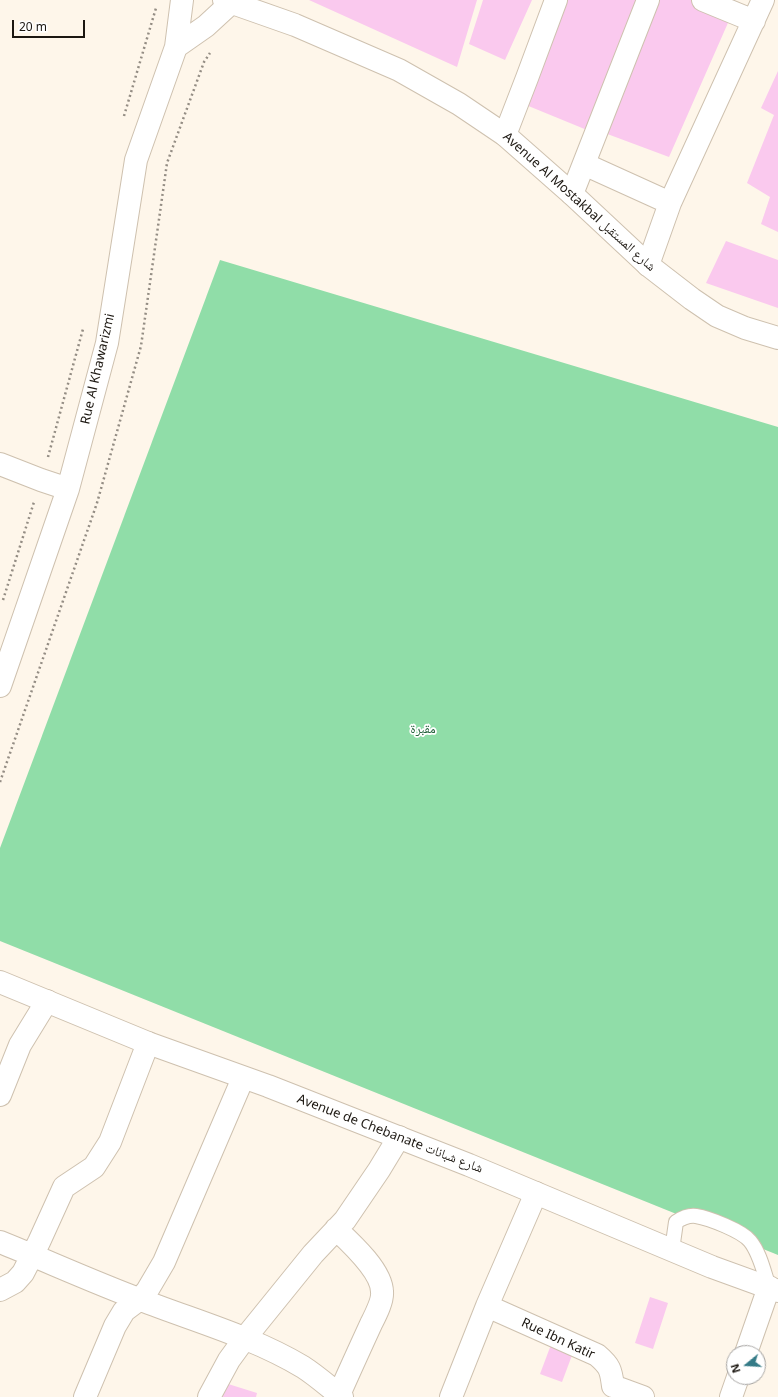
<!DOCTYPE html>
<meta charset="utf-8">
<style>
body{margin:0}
#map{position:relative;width:778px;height:1397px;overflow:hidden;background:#fef6ea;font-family:"Noto Sans",sans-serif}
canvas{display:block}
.north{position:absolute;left:726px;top:1345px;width:40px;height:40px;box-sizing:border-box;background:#fff;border:1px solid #a4a2a0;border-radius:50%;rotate:252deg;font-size:11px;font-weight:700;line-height:16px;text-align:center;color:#1c1711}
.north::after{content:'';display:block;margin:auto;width:14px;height:18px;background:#357b87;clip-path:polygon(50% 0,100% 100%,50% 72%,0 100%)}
.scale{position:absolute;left:12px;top:20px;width:73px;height:18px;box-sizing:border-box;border:2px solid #1c1711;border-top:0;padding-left:5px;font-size:12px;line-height:14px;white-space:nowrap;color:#1c1711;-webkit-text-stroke:3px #fff;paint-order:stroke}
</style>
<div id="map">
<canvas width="778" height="1397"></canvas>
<div class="north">N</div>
<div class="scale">20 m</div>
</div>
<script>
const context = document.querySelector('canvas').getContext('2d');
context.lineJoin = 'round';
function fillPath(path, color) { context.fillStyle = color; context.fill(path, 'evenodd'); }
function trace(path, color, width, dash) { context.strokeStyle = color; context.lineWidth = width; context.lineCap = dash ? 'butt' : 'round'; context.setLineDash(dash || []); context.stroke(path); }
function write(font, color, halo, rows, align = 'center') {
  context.font = font + ' "Noto Sans","Noto Naskh Arabic",sans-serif'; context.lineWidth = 3.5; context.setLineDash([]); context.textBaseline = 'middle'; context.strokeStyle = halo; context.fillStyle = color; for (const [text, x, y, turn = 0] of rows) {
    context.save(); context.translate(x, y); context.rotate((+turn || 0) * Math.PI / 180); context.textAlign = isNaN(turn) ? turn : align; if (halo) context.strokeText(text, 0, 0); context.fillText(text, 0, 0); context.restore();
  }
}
fillPath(new Path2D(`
 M 220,260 L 778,427 L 778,1255 L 0,941 L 0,848 Z`), '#90dda8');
fillPath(new Path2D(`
 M 309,0 L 477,0 L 457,67 Z
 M 483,0 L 532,0 L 505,60 L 469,44 Z
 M 563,0 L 638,0 L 587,130 L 526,105 Z
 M 652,0 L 691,0 L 731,16 L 669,157 L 602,132 Z
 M 778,71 L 778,232 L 761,224 L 770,197 L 747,183 L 774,115 L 761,108 Z
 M 726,241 L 778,260 L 778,308 L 706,283 Z
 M 650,1297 L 668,1303 L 653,1349 L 635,1343 Z
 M 552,1342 L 574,1350 L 562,1382 L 540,1374 Z
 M 225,1383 L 257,1393 L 256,1397 L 221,1397 Z`), '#fac9ee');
const service = new Path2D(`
 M 672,1250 L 676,1222 C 682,1218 689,1215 696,1216 C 709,1218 742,1231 750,1241 C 760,1253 764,1273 769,1287`);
const minor = new Path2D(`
 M 703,0 L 754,21
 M 176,47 L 206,26 L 231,3 L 233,0
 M 505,135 L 527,78 L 556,0
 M 584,164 L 670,203
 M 572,194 L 648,0
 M 648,265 L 670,203 L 763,0
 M 0,464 L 41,480 L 68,489
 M 0,686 L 68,489 L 107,343 L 136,160 L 176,47 L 182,0
 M 0,1095 L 20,1045 L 47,1001
 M 336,1229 C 351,1243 382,1271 382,1292 C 383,1301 375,1316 371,1324 C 360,1348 349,1372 338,1397
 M 0,1242 C 47,1261 93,1282 141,1300 C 195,1321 253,1337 303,1367 C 317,1376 329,1387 342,1397
 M 0,1290 L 15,1282 L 23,1273 L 39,1242 L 64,1187 L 94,1167 L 110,1142 L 148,1043
 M 487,1306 L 597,1355 C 610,1366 611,1370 613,1386
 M 746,1353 L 769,1287
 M 613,1386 L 643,1397
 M 85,1397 L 115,1326 L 124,1311 L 140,1299 L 147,1291 L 164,1262 L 243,1078
 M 209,1397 L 229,1360 L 245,1338 L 313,1254 L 345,1220 L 379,1170 L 399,1137
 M 451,1397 L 487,1306 L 536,1193
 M 731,1397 L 738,1377`);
const tertiary = new Path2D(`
 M 224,0 L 295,25 L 399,70 L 459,104 L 505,135 L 572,194 L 648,265 L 692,299 L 717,316 L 745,328 L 778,338
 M 0,982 L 148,1043 L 268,1086 L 469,1165 L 712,1267 L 778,1291`);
trace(service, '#cec1af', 16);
trace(minor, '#cec1af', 24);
trace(tertiary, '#cec1af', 24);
trace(new Path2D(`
 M 124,116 L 156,8
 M 48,457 L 83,329
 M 3,600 L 34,502
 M 0,782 L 97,503 L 141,346 L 167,163 L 204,62 L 210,53`), '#948d84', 2.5, [2, 3]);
trace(service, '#fff', 14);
trace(minor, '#fff', 22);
trace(tertiary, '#fff', 22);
write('13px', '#1c1711', '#fff', [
 ["Avenue Al Mostakbal شارع المستقبل",579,202,42],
 ["Rue Al Khawarizmi",98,369,-77],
 ["Avenue de Chebanate شارع شبانات",390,1134,21],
 ["Rue Ibn Katir",558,1339,25]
]);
write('13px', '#216039', '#fff', [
 ["مقبرة",423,729]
]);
</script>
